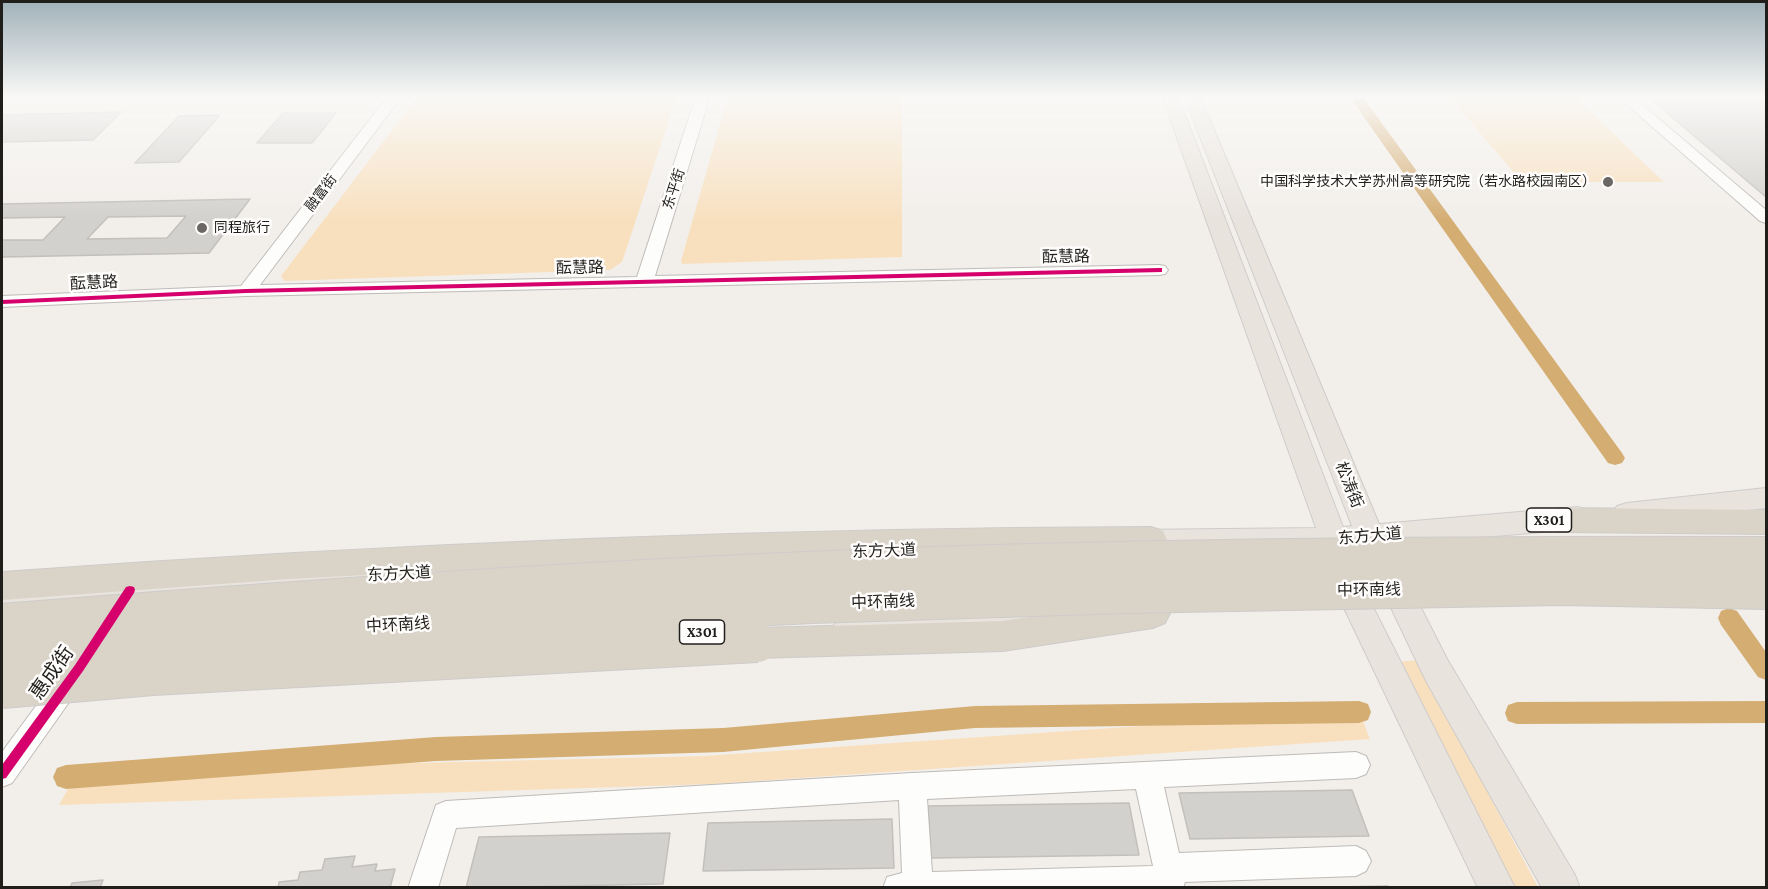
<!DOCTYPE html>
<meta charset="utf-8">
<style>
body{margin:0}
#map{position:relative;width:1768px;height:889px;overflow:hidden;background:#f2efeb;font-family:"Crimson Pro",serif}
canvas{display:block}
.frame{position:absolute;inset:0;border:3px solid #201e1b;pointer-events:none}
</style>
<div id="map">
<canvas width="1768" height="889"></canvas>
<div class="frame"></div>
</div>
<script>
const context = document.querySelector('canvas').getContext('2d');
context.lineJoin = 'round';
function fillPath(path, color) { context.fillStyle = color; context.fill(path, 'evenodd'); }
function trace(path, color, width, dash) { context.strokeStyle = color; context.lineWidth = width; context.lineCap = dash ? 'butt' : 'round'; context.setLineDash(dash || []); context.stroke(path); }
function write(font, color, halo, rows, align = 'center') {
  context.font = font + ' "Crimson Pro","Noto Sans SC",serif'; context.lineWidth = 5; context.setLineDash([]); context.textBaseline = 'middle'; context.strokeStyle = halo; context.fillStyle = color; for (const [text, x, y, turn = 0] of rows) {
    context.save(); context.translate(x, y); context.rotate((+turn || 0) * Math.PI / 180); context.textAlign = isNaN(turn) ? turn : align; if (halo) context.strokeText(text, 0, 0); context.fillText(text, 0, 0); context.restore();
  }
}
fillPath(new Path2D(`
 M 418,96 L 677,96 L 622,262 L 610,270 L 284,281 L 281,276 Z
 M 728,96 L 902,96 L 902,257 L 682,264 L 681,261 Z
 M 1448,96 L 1574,96 L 1664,182 L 1522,182 Z
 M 1417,660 L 1538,887 L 1514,887 L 1398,662 Z
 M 1359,711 L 1370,739 L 713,784 L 59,805 L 78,771 L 704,756 Z`), '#f8e0bf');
fillPath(new Path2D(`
 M 1349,96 L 1362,96 L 1622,453 L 1625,458 L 1622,463 L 1615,465 L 1608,463 Z
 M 1729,608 L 1737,611 L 1766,652 L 1766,680 L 1758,677 L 1721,625 L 1718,618 L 1721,611 Z
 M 1359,701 L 1368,704 L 1371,712 L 1368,720 L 1359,723 L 975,728 L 723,752 L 436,761 L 66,789 L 57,786 L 53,777 L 57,768 L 66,765 L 436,737 L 723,728 L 975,706 Z
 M 1766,701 L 1766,723 L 1517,724 L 1508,721 L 1505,713 L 1508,705 L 1517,702 Z`), '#d4ad73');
const building = new Path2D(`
 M 1647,96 L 1766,96 L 1766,197 Z
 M 121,112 L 93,140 L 2,142 L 2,115 Z
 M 283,113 L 336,113 L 312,143 L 257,143 Z
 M 220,115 L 179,162 L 135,163 L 179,116 Z
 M 250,199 L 209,253 L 2,257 L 2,240 L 43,240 L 65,217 L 2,218 L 2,204 ZM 186,216 L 167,238 L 87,239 L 108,217 Z
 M 1352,790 L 1369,836 L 1190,839 L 1179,793 Z
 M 1129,803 L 1139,855 L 931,858 L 928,806 Z
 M 892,819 L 894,868 L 703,871 L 708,823 Z
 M 670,833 L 663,884 L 466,888 L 479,837 Z
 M 355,856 L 352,867 L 377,864 L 375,871 L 395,869 L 390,888 L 278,888 L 279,882 L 298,880 L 300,872 L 322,870 L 325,859 Z
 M 103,880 L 100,888 L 70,888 L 72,883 Z
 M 1388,886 L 1389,888 L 1290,888 Z`);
fillPath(building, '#d3d1ce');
trace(building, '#c2bfbc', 1.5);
const minor = new Path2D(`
 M 388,96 L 402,96 L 260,285 L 637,277 L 696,96 L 710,96 L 655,276 L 1159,265 L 1165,266 L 1168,270 L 1165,274 L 1159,275 L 246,296 L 2,307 L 2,296 L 241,286 Z
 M 1617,96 L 1632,96 L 1766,210 L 1766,223 L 1760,221 Z
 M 70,669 L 79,672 L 83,680 L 79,688 L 12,783 L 2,787 L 2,752 L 61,672 Z
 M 1356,752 L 1366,756 L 1370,765 L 1366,774 L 1356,778 L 1164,787 L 1179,853 L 1356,846 L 1366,851 L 1371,861 L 1366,871 L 1356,876 L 1185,882 L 1183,888 L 883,888 L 887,877 L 902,873 L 899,800 L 456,828 L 438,888 L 408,888 L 436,805 L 446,801 L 912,773 ZM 1136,789 L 1153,866 L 932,872 L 927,799 Z`);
const major = new Path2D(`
 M 1162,96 L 1178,96 L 1343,527 L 1352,526 L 1184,96 L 1200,96 L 1379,524 L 1578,507 L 1588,511 L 1592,518 L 1588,525 L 1578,529 L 1389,545 L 1447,659 L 1575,875 L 1580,888 L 1542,888 L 1425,679 L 1362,547 L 1351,548 L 1372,605 L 1515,888 L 1478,888 L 1343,606 L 1323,550 L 1133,552 L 1123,549 L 1119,541 L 1123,533 L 1133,530 L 1316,528 Z
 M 1766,488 L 1766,508 L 1627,523 L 1617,520 L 1613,513 L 1617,506 L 1627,503 Z
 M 545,555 L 555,558 L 559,566 L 555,574 L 545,577 L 130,602 L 2,613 L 2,589 L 130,578 Z
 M 1053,604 L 1064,608 L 1068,617 L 1064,626 L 1053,630 L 849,639 L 838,635 L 834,626 L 838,617 L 849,613 Z`);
const highway = new Path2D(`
 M 1559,508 L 1766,510 L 1766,534 L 1559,532 L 1548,529 L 1543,520 L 1548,511 Z
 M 1151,527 L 1163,531 L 1167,540 L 1163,549 L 1151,553 L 864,555 L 576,564 L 289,579 L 2,600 L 2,572 C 385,544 767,528 1151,527 Z
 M 1153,598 L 1165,603 L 1170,613 L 1165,623 L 1153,628 L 1003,651 L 757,658 L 744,654 L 739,643 L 744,632 L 757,628 L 1003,621 Z`);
trace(minor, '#bebbb8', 2);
trace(major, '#ceccca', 2);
trace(highway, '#ceccca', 2);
fillPath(minor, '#fdfdfc');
fillPath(major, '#e8e3dd');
fillPath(highway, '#dad3c8');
const highwayBridge = new Path2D(`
 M 2,623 C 312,598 621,577 932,566 C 1210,557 1488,555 1766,556
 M 2,655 L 277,631 L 813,604 L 1126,594 L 1561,586 L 1766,590
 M 2,689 L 153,676 L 757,643`);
trace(highwayBridge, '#ceccca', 40, []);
trace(highwayBridge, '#dad3c8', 38);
fillPath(new Path2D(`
 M 1159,268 L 1162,268 L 1162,272 L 246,293 L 2,304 L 2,300 L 246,289 Z
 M 130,586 L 134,587 L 135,590 L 134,593 L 83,671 L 6,778 L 2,779 L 2,765 L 75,665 L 126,587 Z`), '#d6006c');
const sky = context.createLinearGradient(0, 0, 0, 220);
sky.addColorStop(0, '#a0b1b9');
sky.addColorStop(0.44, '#f9f8f6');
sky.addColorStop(1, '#f9f8f600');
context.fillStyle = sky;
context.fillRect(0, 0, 1768, 220);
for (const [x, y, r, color] of [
 [1608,182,6,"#6a6764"],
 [202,228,6,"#6a6764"]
]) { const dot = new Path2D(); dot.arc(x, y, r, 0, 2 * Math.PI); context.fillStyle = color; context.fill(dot); trace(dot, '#fffdfc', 2); }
write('14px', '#201e1b', '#fffdfc', [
 ["中国科学技术大学苏州高等研究院（若水路校园南区）",1596,182],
 ["同程旅行",214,228,"left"]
], 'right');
write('14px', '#201e1b', '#fffdfc', [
 ["东平街",674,189,-72],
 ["融富街",321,193,-53]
]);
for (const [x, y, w] of [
 [1549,520,45],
 [702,632,45]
]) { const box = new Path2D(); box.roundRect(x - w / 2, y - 12, w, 24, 4.5); context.fillStyle = '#fffdfc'; context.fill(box); trace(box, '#201e1b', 1.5); }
write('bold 15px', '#201e1b', null, [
 ["X301",1549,520],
 ["X301",702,632]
]);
write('16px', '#201e1b', '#fffdfc', [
 ["酝慧路",1066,257,-1],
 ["酝慧路",580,268,-1],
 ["酝慧路",94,283,-3],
 ["松涛街",1349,485,68],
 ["东方大道",1370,536,-5],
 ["东方大道",884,551,-2],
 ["东方大道",399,574,-3],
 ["中环南线",1369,590,-1],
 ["中环南线",883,602,-2],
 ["中环南线",398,625,-3]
]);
write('20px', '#201e1b', '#fffdfc', [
 ["惠成街",52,673,-55]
]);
</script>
